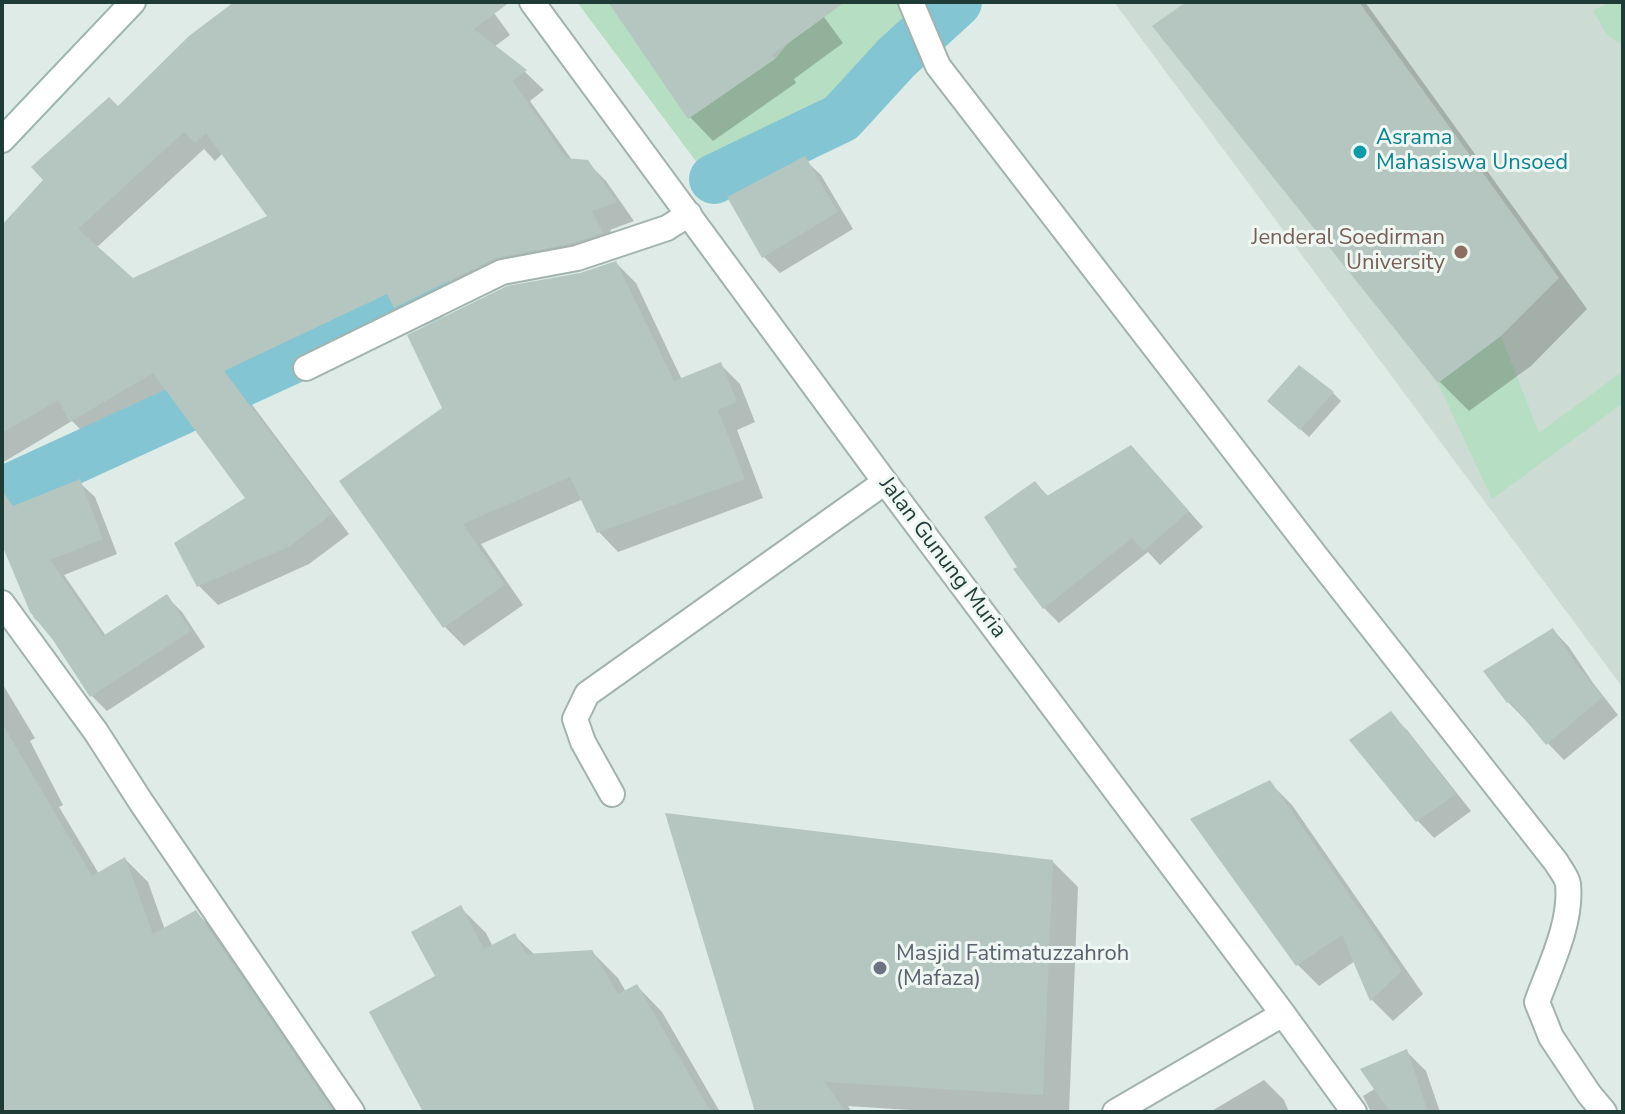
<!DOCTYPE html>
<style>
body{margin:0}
#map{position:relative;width:1625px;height:1114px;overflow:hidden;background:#dfebe6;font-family:"Nunito Sans",sans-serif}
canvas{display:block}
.frame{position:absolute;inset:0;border:4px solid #1f3b35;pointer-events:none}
</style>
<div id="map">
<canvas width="1625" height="1114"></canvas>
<div class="frame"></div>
</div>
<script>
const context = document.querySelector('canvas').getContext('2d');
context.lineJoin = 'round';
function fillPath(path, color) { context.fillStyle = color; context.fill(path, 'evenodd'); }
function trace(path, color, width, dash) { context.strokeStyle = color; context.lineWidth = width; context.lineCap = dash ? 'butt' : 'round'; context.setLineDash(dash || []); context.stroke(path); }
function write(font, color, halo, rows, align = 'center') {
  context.font = font + ' "Nunito Sans",sans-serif'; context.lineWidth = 6; context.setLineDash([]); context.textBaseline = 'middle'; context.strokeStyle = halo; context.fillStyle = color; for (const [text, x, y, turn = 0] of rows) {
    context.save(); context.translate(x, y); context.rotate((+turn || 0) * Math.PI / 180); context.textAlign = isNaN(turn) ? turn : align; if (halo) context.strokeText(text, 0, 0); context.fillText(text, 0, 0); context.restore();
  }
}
fillPath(new Path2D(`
 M 1114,2 L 1623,2 L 1623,688 L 1485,502 Z`), '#cddbd5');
fillPath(new Path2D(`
 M 577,2 L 608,2 L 775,59 L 789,42 L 821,19 L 809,2 L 919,2 L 858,76 L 805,116 L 698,164 Z
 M 1612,2 L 1623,2 L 1623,46 L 1607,35 L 1593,10 Z
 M 1501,336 L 1539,433 L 1623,371 L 1623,403 L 1492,499 L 1438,383 Z`), '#b6dec2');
fillPath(new Path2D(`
 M 237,2 L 486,2 L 510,35 L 494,47 L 525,72 L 544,90 L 530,101 L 572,160 L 587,162 L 606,181 L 634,221 L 610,230 L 621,252 L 515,277 L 403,314 L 241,390 L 349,534 L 309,564 L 218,605 L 199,586 L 248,498 L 170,393 L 90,439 L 72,421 L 2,463 L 2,228 L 118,109 ZM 204,149 L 215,161 L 223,153 L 270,217 L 133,280 L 96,248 Z
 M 611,2 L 813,2 L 843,43 L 794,79 L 796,83 L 713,141 L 690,117 Z
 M 1189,2 L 1365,2 L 1587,309 L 1531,366 L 1469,411 L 1439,381 Z
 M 804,159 L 821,175 L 853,229 L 780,273 L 763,256 Z
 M 616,263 L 636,283 L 682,380 L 720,364 L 740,384 L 755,422 L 737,430 L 763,498 L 618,552 L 599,532 L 583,499 L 481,544 L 523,605 L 464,646 L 445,627 L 342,481 L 444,409 L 580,275 Z
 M 1333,393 L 1341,401 L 1309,437 L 1277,408 Z
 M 1146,463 L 1203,527 L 1160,565 L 1148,552 L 1059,623 L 1044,608 L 1019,568 L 1035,483 L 1049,497 Z
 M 79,482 L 95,497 L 117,554 L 64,575 L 106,636 L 167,597 L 182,612 L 205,647 L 107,711 L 92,696 L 51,633 L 34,618 L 2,539 L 2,487 L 17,507 Z
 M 1553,630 L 1569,647 L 1593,683 L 1618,715 L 1564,760 L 1508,702 Z
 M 2,683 L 35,738 L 30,741 L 63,805 L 59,807 L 99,874 L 125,859 L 148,882 L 165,930 L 196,912 L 219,936 L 339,1112 L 2,1112 Z
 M 1390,714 L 1407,730 L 1471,811 L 1434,838 L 1418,821 L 1352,741 Z
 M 1270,783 L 1292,805 L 1423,994 L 1393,1021 L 1372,1000 L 1355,961 L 1319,986 L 1297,964 Z
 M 1053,862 L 1078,887 L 1069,1112 L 941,1112 L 848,1106 L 852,1112 L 757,1112 Z
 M 460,907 L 486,933 L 493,947 L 514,935 L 535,955 L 592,952 L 618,978 L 626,992 L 637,986 L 662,1012 L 720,1112 L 425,1112 L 438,977 Z
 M 1406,1051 L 1426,1071 L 1440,1112 L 1371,1112 L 1363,1096 L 1376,1088 Z
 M 1264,1080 L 1284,1100 L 1289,1112 L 1210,1112 Z`), '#0003');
trace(new Path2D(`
 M 714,179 L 841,118 L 896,58 L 957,2
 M 2,492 L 429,296`), '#83c5d3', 50);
fillPath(new Path2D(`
 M 234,2 L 510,2 L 474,29 L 527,70 L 513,81 L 566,158 L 588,160 L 617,202 L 592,211 L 603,233 L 573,243 L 496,258 L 394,308 L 387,294 L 224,371 L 332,514 L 290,546 L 197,587 L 174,543 L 245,498 L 153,373 L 70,422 L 58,400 L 2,433 L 2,225 L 43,180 L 31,167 L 109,97 L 118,106 L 189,36 ZM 184,132 L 195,143 L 206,133 L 267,216 L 133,278 L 78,229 Z
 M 608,2 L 845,2 L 772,55 L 775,59 L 688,119 Z
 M 1186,2 L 1359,2 L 1559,278 L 1501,336 L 1438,383 L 1152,26 Z
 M 805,156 L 838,212 L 762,258 L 727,197 Z
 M 616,261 L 674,381 L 721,362 L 737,402 L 718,410 L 745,479 L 597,533 L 570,477 L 463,524 L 505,585 L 443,628 L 339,481 L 442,408 L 407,335 L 507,286 L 580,273 Z
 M 1299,365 L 1334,392 L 1300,430 L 1267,401 Z
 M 1131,445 L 1189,511 L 1144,551 L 1132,538 L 1043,609 L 1013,569 L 1017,567 L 984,517 L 1035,481 L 1047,496 Z
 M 80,479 L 103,539 L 50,560 L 103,636 L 167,594 L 191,631 L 90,697 L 53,640 L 30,612 L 2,545 L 2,490 L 13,506 Z
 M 1553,628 L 1576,664 L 1603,697 L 1546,745 L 1510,701 L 1507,703 L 1483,671 Z
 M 1391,711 L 1456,794 L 1416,822 L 1349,740 Z
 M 2,723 L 92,876 L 125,857 L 153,934 L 196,910 L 334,1112 L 2,1112 Z
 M 1270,780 L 1402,971 L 1370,1001 L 1342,935 L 1296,966 L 1190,819 Z
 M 665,813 L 1053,860 L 1043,1095 L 825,1082 L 846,1112 L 755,1112 Z
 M 461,905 L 484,949 L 515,933 L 526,954 L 592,950 L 618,994 L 637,984 L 711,1112 L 423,1112 L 369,1012 L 435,976 L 411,932 Z
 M 1407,1049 L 1428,1112 L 1390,1112 L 1360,1069 Z`), '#b4c6bf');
const lane = new Path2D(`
 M 612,794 L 583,742 L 575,719 L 587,694 L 885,482`);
const street = new Path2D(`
 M 532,2 L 885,482 L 1283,1014 L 1354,1112
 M 911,2 L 938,66 L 1315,555 L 1556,862 C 1560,869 1567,877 1568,884 C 1572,923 1550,966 1537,1002 L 1551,1037 L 1589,1094 L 1604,1112
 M 306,368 L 502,272 L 577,258 L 667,228 L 689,214
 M 2,603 L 96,732 L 141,802 L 352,1112
 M 1115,1112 L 1283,1014`);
const secondary = new Path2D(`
 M 2,140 L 133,2`);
trace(lane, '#a2b3ad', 28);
trace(street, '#a2b3ad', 28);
trace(secondary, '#9db7ae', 28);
trace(lane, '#fff', 24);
trace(street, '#fff', 24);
trace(secondary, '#fff', 24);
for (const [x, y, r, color] of [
 [1360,152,8,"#0f9aa8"],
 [1461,252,8,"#8d6e63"],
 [880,968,8,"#6b7280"]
]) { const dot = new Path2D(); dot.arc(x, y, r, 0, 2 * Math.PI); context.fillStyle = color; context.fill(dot); trace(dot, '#eff7f3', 3); }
write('22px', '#0d838f', '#eff7f3', [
 ["Asrama",1376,139],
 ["Mahasiswa Unsoed",1376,164]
], 'left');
write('22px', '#785e54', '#eff7f3', [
 ["Jenderal Soedirman",1445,239],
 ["University",1445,264]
], 'right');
write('22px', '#1f3b35', '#eff7f3', [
 ["Jalan Gunung Muria",942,558,53]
]);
write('22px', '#5b616d', '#eff7f3', [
 ["Masjid Fatimatuzzahroh",896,955],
 ["(Mafaza)",896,980]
], 'left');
</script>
